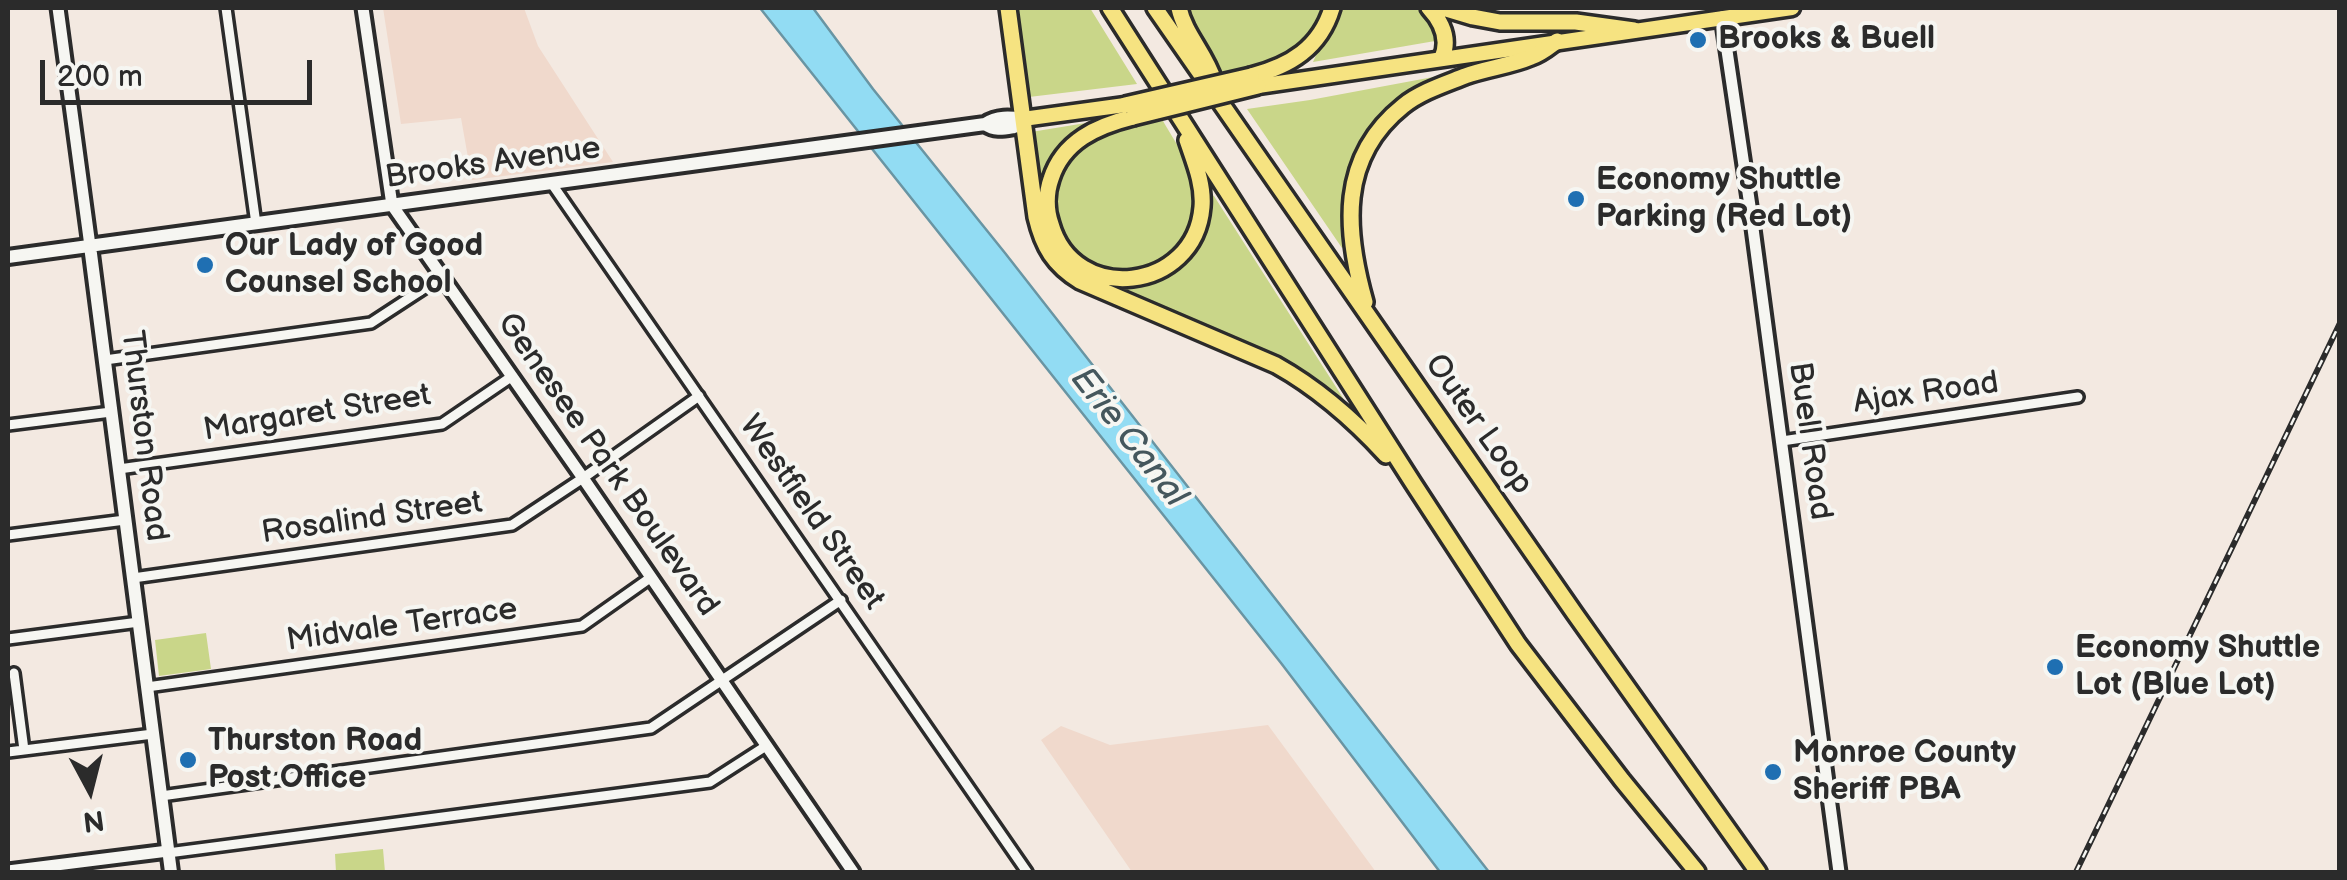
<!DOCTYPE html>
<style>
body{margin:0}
#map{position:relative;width:2347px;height:880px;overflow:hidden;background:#f3e9e1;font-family:"Balsamiq Sans",sans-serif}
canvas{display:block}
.frame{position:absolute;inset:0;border:10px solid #2b2b2b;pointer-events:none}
.north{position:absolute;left:40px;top:740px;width:100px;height:100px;-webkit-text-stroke:8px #f6f6f2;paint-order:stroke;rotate:173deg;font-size:28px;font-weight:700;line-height:40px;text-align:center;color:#2b2b2b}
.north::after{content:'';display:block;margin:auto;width:35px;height:45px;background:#2b2b2b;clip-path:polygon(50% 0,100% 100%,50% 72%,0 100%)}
.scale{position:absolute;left:40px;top:60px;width:272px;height:45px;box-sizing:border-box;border:5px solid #2b2b2b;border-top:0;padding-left:12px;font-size:30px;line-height:35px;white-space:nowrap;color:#2b2b2b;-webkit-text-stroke:8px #f6f6f2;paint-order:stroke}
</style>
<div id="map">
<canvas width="2347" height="880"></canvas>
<div class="frame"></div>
<div class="north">N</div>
<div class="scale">200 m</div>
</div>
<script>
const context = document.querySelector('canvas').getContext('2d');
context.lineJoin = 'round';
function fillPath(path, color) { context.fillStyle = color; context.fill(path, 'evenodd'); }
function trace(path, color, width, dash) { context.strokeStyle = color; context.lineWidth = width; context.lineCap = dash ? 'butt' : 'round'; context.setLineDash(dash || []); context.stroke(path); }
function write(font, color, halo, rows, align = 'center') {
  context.font = font + ' "Balsamiq Sans",sans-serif'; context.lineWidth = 8; context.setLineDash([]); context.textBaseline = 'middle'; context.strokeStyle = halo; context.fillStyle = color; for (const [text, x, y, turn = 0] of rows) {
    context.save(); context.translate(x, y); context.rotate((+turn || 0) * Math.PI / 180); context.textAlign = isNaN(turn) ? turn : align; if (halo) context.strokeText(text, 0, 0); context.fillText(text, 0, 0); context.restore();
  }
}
fillPath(new Path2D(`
 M 383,8 L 524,8 L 538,46 L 613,162 L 472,180 L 461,118 L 401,124 Z
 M 1268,725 L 1376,872 L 1132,872 L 1041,740 L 1061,726 L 1110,745 Z`), '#f0d9cc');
fillPath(new Path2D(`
 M 1015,8 L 1090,8 L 1137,84 L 1029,97 Z
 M 1186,8 L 1326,8 C 1305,59 1272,64 1221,72 C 1206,51 1194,32 1186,8 Z
 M 1337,8 L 1419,8 L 1431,18 L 1438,38 L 1435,41 L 1313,62 Z
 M 1460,72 L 1389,114 L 1345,215 L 1345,245 L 1342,248 L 1247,109 L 1310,100 Z
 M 1098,121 L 1045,186 L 1037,185 L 1031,132 Z
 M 1163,121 C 1177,146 1200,176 1198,206 C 1196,228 1185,244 1167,257 C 1157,264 1147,272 1133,273 C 1092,277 1050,240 1053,198 C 1054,191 1057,183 1060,176 C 1074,135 1125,126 1163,121 Z
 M 1210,194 L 1214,196 L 1352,412 L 1300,371 L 1257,349 L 1119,290 L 1119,285 C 1168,285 1215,249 1207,197 Z
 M 206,633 L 211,669 L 159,676 L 155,640 Z
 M 383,849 L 385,872 L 336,872 L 335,854 Z`), '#c9d689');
const water = new Path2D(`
 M 760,8 L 813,8 L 873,89 L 1005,253 L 1489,872 L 1440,872 L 1281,663 Z`);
fillPath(water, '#92dcf3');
trace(water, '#6995a3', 2.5);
const minor = new Path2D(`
 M 226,8 L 256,224
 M 552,184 L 1027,872
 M 105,360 L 371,323 L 443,276
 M 8,425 L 111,412
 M 1782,441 L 2078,397
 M 119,469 L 442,424 L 511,377
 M 8,535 L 125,520
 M 133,578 L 512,525 L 583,478 L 699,396
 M 8,639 L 139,622
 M 14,673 L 24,750
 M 147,687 L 582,626 L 650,578
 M 8,752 L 153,734
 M 161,796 L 651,728 L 841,600
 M 168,853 L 710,782 L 766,746`);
const tertiary = new Path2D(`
 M 58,8 L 90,246
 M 363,8 L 392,205 L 583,478 L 853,872
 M 1722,17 L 1750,206 L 1839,872
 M 8,871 L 168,851`);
const secondary = new Path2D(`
 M 985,124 C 995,131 1003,129 1014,127 L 1020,120
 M 90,246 L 171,872
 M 8,257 L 985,124 C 997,116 1010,117 1023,119`);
const primary = new Path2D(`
 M 1258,86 L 1792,8
 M 1023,119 L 1125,105`);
const motorway = new Path2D(`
 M 1008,8 L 1036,217 C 1043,247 1054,265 1080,281 L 1276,365 C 1319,389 1353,419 1386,455
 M 1110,8 L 1413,483 L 1518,644 L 1622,780 L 1697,872
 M 1155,8 L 1575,614 L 1758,872
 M 1179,8 C 1185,35 1206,54 1214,81
 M 1429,8 C 1442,22 1450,39 1442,58
 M 1443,8 L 1473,17 L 1500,22 L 1576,22 L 1634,30
 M 1251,76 C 1290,66 1320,48 1332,8
 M 1133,117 C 1097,126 1063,141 1051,179 C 1046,193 1046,210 1051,224 C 1074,306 1195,292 1202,207 C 1204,184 1194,161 1187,140
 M 1365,302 C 1345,231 1338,158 1403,106 C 1420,92 1445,84 1465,76 C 1487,68 1510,66 1531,57 C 1541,54 1549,47 1557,41`);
trace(minor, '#2b2b2b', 16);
trace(tertiary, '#2b2b2b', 19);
trace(secondary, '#2b2b2b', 20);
trace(primary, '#2b2b2b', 21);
trace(motorway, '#2b2b2b', 22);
trace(minor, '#f6f6f2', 9);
trace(tertiary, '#f6f6f2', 11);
trace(secondary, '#f6f6f2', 12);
trace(primary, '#f6e381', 14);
trace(motorway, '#f6e381', 15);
const rail = new Path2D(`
 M 2076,872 L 2340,323`);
trace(rail, '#2b2b2b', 6);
trace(rail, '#f6f6f2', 2.5, [8]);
const motorwayBridge = new Path2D(`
 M 1125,105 L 1251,76
 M 1133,117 L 1258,86`);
trace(motorwayBridge, '#2b2b2b', 22, []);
trace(motorwayBridge, '#f6e381', 15);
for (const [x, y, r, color] of [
 [1698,40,10,"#1f6fb2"],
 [1576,199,10,"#1f6fb2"],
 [205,265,10,"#1f6fb2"],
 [2055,667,10,"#1f6fb2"],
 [188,760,10,"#1f6fb2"],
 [1773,772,10,"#1f6fb2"]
]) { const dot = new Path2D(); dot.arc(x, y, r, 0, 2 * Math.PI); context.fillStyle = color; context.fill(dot); trace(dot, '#f6f6f2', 4); }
write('bold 32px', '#2b2b2b', '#f6f6f2', [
 ["Brooks & Buell",1718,40],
 ["Economy Shuttle",1596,181],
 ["Parking (Red Lot)",1596,218],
 ["Our Lady of Good",225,247],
 ["Counsel School",225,284],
 ["Economy Shuttle",2075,649],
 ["Lot (Blue Lot)",2075,686],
 ["Thurston Road",208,742],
 ["Post Office",208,779],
 ["Monroe County",1793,754],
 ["Sheriff PBA",1793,791]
], 'left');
write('32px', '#2b2b2b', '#f6f6f2', [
 ["Brooks Avenue",493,164,-8],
 ["Ajax Road",1926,394,-8],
 ["Margaret Street",317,414,-9],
 ["Outer Loop",1478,425,55],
 ["Thurston Road",143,436,83],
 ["Buell Road",1809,441,82],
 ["Genesee Park Boulevard",607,465,55],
 ["Westfield Street",811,513,55],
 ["Rosalind Street",372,519,-8],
 ["Midvale Terrace",402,626,-8]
]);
write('italic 35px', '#45575d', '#f6f6f2', [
 ["Erie Canal",1128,438,52]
]);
</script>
